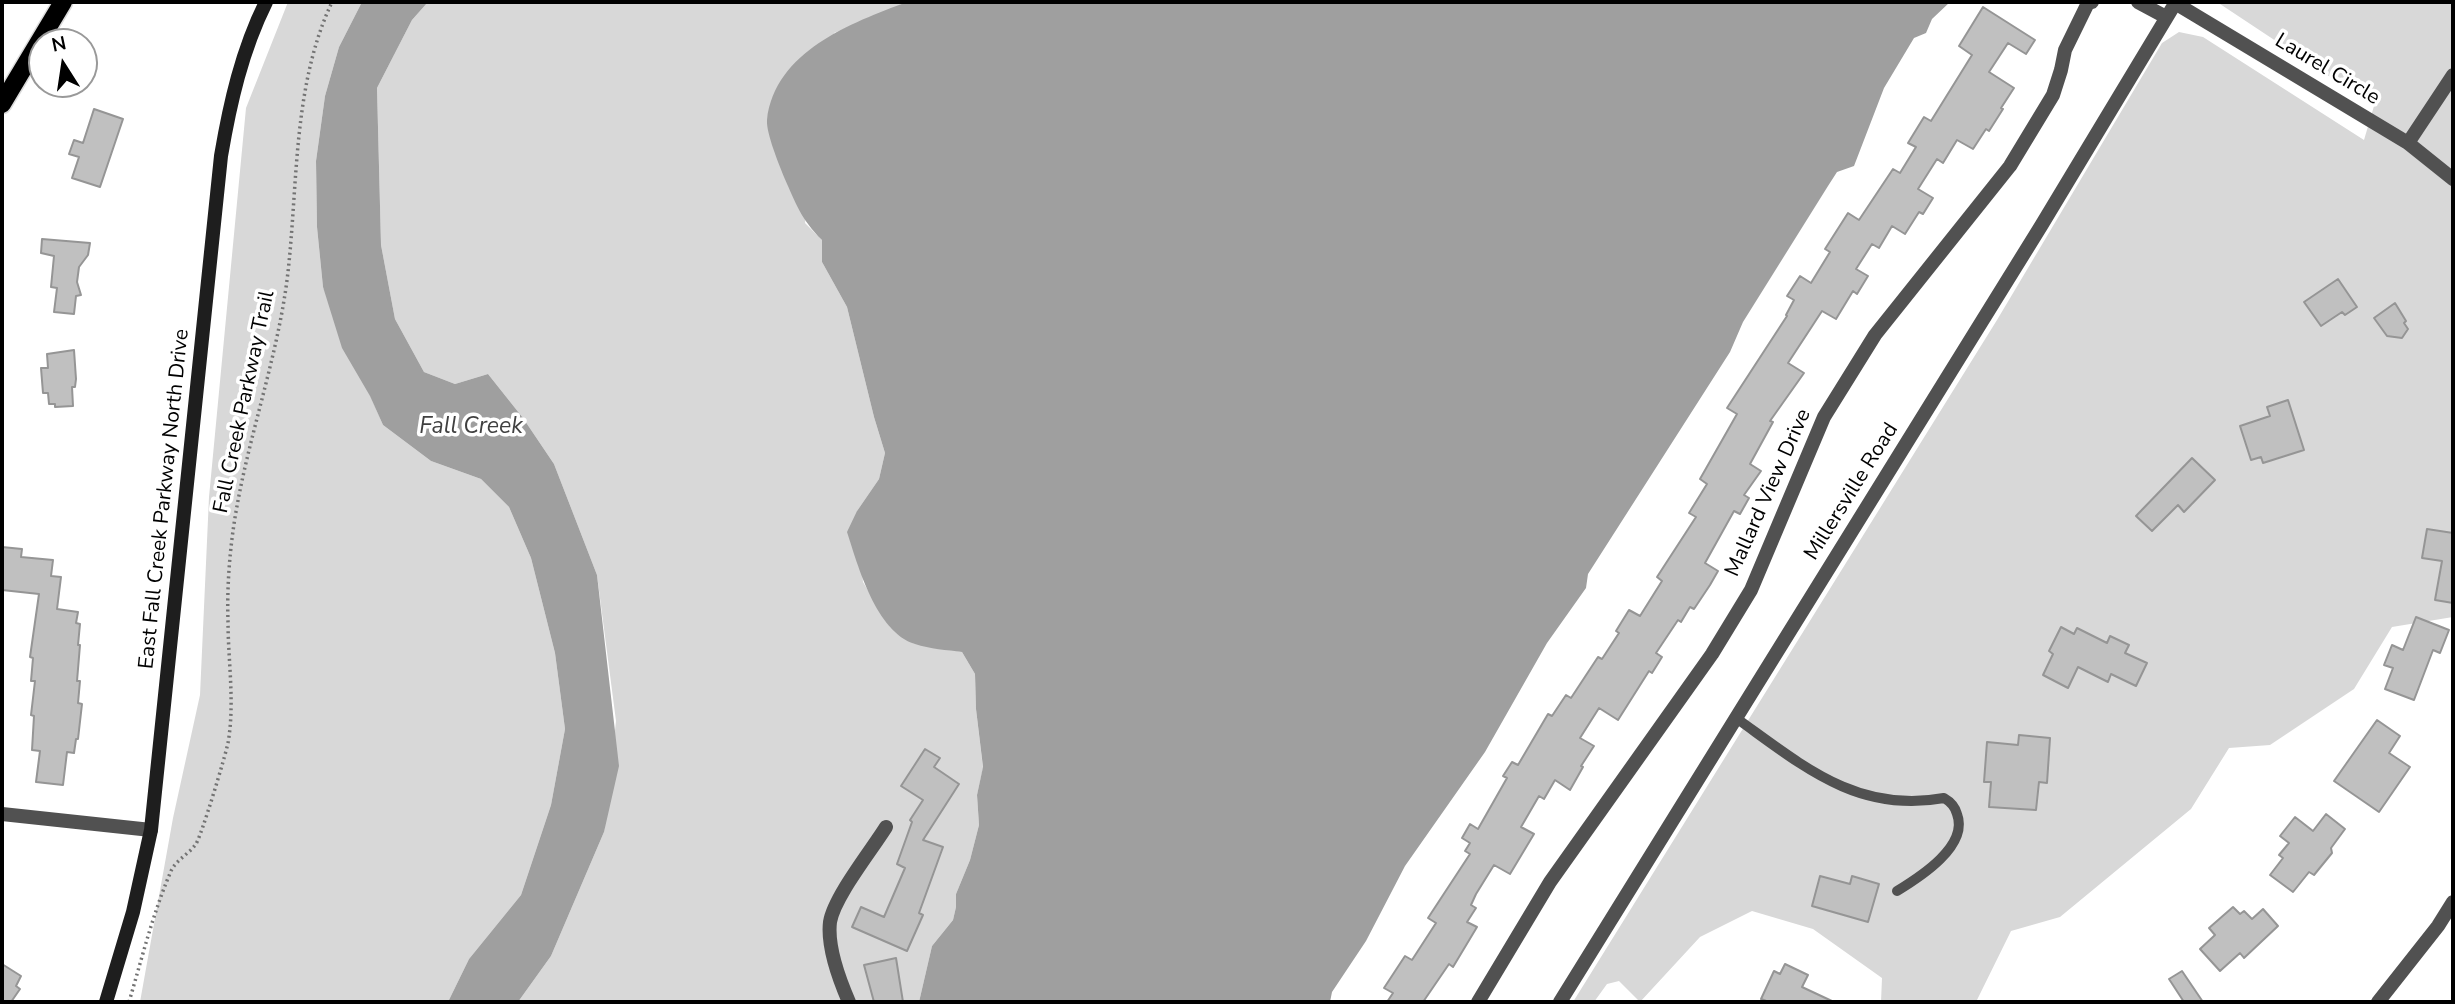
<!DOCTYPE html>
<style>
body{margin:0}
#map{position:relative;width:2455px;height:1004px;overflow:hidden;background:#fff;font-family:"Nunito Sans",sans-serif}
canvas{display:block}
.frame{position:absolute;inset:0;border:4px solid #000;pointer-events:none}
.north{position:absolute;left:28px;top:28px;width:70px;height:70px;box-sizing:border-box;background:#fff;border:2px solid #999;border-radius:50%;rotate:348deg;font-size:19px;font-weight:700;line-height:28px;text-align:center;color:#000}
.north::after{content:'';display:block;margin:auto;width:24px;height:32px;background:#000;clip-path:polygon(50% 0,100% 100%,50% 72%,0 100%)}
</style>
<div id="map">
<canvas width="2455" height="1004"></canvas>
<div class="frame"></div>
<div class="north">N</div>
</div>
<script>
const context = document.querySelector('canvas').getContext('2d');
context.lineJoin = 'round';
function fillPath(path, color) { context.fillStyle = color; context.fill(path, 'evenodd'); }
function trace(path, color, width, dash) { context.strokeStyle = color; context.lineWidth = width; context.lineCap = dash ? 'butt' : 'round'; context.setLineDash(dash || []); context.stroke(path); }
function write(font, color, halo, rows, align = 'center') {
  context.font = font + ' "Nunito Sans",sans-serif'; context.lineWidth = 7; context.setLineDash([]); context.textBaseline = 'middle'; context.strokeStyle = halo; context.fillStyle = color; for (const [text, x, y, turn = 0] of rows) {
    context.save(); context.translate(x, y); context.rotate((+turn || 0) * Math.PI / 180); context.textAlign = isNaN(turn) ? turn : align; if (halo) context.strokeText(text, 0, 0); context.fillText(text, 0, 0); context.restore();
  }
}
fillPath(new Path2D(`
 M 288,2 L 362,2 L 339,47 L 325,96 L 316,161 L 317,227 L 323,287 L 383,425 L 431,461 L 481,479 L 509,507 L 531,558 L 555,653 L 565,729 L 551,805 L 521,895 L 469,959 L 448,1002 L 140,1002 L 173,818 L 200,695 L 209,497 L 246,108 Z
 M 428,2 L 907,2 L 834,33 L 805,223 L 822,240 L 822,262 L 847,307 L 874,417 L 885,453 L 879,479 L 857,511 L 863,582 L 890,627 L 912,643 L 962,652 L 975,674 L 976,709 L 983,768 L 977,795 L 979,825 L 970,860 L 956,894 L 956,907 L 953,920 L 932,946 L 919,1002 L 518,1002 L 551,956 L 604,832 L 616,721 L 597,575 L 554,464 L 523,418 L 488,374 L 455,384 L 424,372 L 395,319 L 381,245 L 377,88 L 412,20 Z
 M 2217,2 L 2453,2 L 2453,617 L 2392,627 L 2354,689 L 2270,745 L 2229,748 L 2191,809 L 2060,917 L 2011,931 L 1976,1002 L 1881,1002 L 1882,978 L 1813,929 L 1752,911 L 1700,937 L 1640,1002 L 1619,981 L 1607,984 L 1594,1002 L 1573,1002 L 1997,320 L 2162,43 L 2179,32 L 2203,37 L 2364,140 L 2374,106 Z`), '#d8d8d8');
fillPath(new Path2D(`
 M 362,2 L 428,2 L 412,20 L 377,88 L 381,245 L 395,319 L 424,372 L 455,384 L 488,374 L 523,418 L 554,464 L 597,575 L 619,766 L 604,832 L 551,956 L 518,1002 L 448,1002 L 469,959 L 521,895 L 551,805 L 565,729 L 555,653 L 531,558 L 509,507 L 481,479 L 431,461 L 383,425 L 370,396 L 342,348 L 323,287 L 317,227 L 316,161 L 325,96 L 339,47 Z
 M 907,2 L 1950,2 L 1932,19 L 1926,33 L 1914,38 L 1884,88 L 1854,166 L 1837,172 L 1828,186 L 1743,322 L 1730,352 L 1588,574 L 1586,588 L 1547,643 L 1485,752 L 1405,866 L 1366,941 L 1332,992 L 1330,1002 L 919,1002 L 932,946 L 953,920 L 956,907 L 956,894 L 970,860 L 979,825 L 977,795 L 983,767 L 976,709 L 975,674 L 962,652 C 947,650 930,649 915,644 C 876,632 858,566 847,532 L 857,511 L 879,479 L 885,453 L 874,417 L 847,307 L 822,262 L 822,240 C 801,219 796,204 784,177 C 779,164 766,133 767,120 C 775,51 851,23 907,2 Z`), '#9f9f9f');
const building = new Path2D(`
 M 1983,7 L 2035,40 L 2026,54 L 2008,43 L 1989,72 L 2014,88 L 2001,108 L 2003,109 L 1989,131 L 1986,129 L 1973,149 L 1957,140 L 1943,163 L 1937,159 L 1918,189 L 1933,198 L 1923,214 L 1919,212 L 1905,234 L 1892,226 L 1879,248 L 1872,244 L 1856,269 L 1868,276 L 1857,294 L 1853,291 L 1836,319 L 1822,311 L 1788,363 L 1804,373 L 1770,421 L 1773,422 L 1750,464 L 1761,471 L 1744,495 L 1749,498 L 1740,514 L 1734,511 L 1705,563 L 1718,571 L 1710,585 L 1694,609 L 1690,607 L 1681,622 L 1678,620 L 1656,653 L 1662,657 L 1652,673 L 1649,671 L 1618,720 L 1599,708 L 1580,738 L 1594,746 L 1581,766 L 1583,767 L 1570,790 L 1555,780 L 1544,799 L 1539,796 L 1521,827 L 1534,834 L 1510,874 L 1494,865 L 1476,894 L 1471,905 L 1476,908 L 1467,922 L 1477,927 L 1453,967 L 1449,964 L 1423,1002 L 1387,1002 L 1393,993 L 1384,988 L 1405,956 L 1412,960 L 1436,923 L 1428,918 L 1470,854 L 1465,851 L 1470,843 L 1462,838 L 1470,824 L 1478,829 L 1507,778 L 1503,776 L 1512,762 L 1518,765 L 1548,714 L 1552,716 L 1566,695 L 1571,698 L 1598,657 L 1602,659 L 1619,633 L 1616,631 L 1629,610 L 1640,616 L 1662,581 L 1657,577 L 1696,517 L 1689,513 L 1707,484 L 1700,479 L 1737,414 L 1727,408 L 1787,316 L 1786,315 L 1794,300 L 1787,296 L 1800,276 L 1811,283 L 1830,252 L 1825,249 L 1848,213 L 1859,220 L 1893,169 L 1900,173 L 1916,147 L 1908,143 L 1924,117 L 1931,121 L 1972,55 L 1959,46 Z
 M 94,109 L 123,119 L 100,187 L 72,178 L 79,157 L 69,154 L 74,140 L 83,143 Z
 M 42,239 L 90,243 L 88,255 L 79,267 L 77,282 L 81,295 L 76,296 L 74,314 L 54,312 L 57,288 L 51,287 L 54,256 L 41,253 Z
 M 2338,279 L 2357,307 L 2345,315 L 2342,312 L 2321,326 L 2304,302 Z
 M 2395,303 L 2406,321 L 2404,323 L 2408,329 L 2402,338 L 2387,336 L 2374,318 Z
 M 74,350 L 76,379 L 75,387 L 72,387 L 73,406 L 55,407 L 55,404 L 49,404 L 48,393 L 43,393 L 41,368 L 48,368 L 47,354 Z
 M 2288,400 L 2304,450 L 2263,463 L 2261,457 L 2251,460 L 2240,426 L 2270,416 L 2267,407 Z
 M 2192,458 L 2215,480 L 2184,512 L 2178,505 L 2152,531 L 2136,516 Z
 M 2427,529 L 2453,533 L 2453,603 L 2435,600 L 2442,561 L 2422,558 Z
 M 2,547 L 22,549 L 21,557 L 53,560 L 51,576 L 61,577 L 57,609 L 78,612 L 76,623 L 80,624 L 78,645 L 80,645 L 77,681 L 80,681 L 78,703 L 82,704 L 78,739 L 76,739 L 74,753 L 67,752 L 63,785 L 36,782 L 40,751 L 32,750 L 34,716 L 31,715 L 35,681 L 31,681 L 33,658 L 30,657 L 39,594 L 2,590 Z
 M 2416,617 L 2449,630 L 2440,653 L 2433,650 L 2414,700 L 2385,689 L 2393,668 L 2384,665 L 2392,645 L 2403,650 Z
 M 2061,627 L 2074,634 L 2077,628 L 2107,643 L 2110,636 L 2129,645 L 2125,653 L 2147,663 L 2136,686 L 2111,674 L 2108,682 L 2078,667 L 2068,688 L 2043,675 L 2053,654 L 2049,651 Z
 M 2377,720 L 2400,736 L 2389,753 L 2410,767 L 2379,812 L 2334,781 Z
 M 2019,735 L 2050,738 L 2047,783 L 2039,782 L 2036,810 L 1989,807 L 1991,782 L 1984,782 L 1987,742 L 2018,745 Z
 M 925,749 L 940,758 L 934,767 L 959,784 L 923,840 L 943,847 L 919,913 L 923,915 L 907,951 L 852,927 L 861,907 L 884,917 L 905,868 L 897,864 L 912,822 L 910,820 L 923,800 L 901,786 Z
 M 2326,814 L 2345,829 L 2331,848 L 2332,853 L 2314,875 L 2309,872 L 2293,892 L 2270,875 L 2283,858 L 2279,855 L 2289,843 L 2280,836 L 2295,817 L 2313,831 Z
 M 1820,876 L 1850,884 L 1852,876 L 1879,884 L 1868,922 L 1812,906 Z
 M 2233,907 L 2240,914 L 2244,911 L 2252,919 L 2263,909 L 2278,926 L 2244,958 L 2240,953 L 2220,971 L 2200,949 L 2215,935 L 2209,928 Z
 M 896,958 L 903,1002 L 874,1002 L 864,965 Z
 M 2,964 L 21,976 L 16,986 L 20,989 L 11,1002 L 2,1002 Z
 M 1785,964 L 1808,975 L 1802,987 L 1834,1002 L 1769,1002 L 1761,999 L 1774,971 L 1780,974 Z
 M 2182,971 L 2203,1002 L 2184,1002 L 2169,979 Z`);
fillPath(building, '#c0c0c0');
trace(building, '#959595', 2);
const primary = new Path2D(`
 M 2,104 L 63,2`);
trace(primary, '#dbdbdb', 21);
trace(new Path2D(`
 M 129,1002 C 142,958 153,913 171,871 C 176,860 189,854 196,844 C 202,834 225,757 228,743 C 235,703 228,661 228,621 C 227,592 229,560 233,531 C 245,444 278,360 288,272 C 298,182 293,85 332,2`), '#737373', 3.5, [2, 3.5]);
trace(new Path2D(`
 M 1736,718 C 1802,765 1857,814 1944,798 C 1951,802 1955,806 1957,814 C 1969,846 1920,877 1897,891`), '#515151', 10);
trace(new Path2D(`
 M 2138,2 L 2166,17
 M 2175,3 L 2408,143 L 2453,179
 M 2408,143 L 2453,75
 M 2,814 L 151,830
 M 849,1002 C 839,979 827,947 830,922 C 834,897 871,851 886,827
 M 1478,1002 L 1550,882 L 1712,654 L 1751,590 L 1824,417 L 1875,335 L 2010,166 L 2053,95 L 2061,70 L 2065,50 L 2088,3 L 2092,2
 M 1560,1002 L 2041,226 L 2176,2
 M 2378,1002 L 2438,926 L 2453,902`), '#515151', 14);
trace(new Path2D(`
 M 106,1002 L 133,912 L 151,830 L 221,156 C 230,103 242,50 266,2`), '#1e1e1e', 14);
trace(primary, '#000', 18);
write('21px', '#000', '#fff', [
 ["Laurel Circle",2327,70,31],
 ["Fall Creek Parkway Trail",245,402,-78],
 ["Millersville Road",1852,492,-58],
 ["Mallard View Drive",1769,493,-66],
 ["East Fall Creek Parkway North Drive",165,499,-84]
]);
write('italic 23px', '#404040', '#fff', [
 ["Fall Creek",471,427]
]);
</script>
